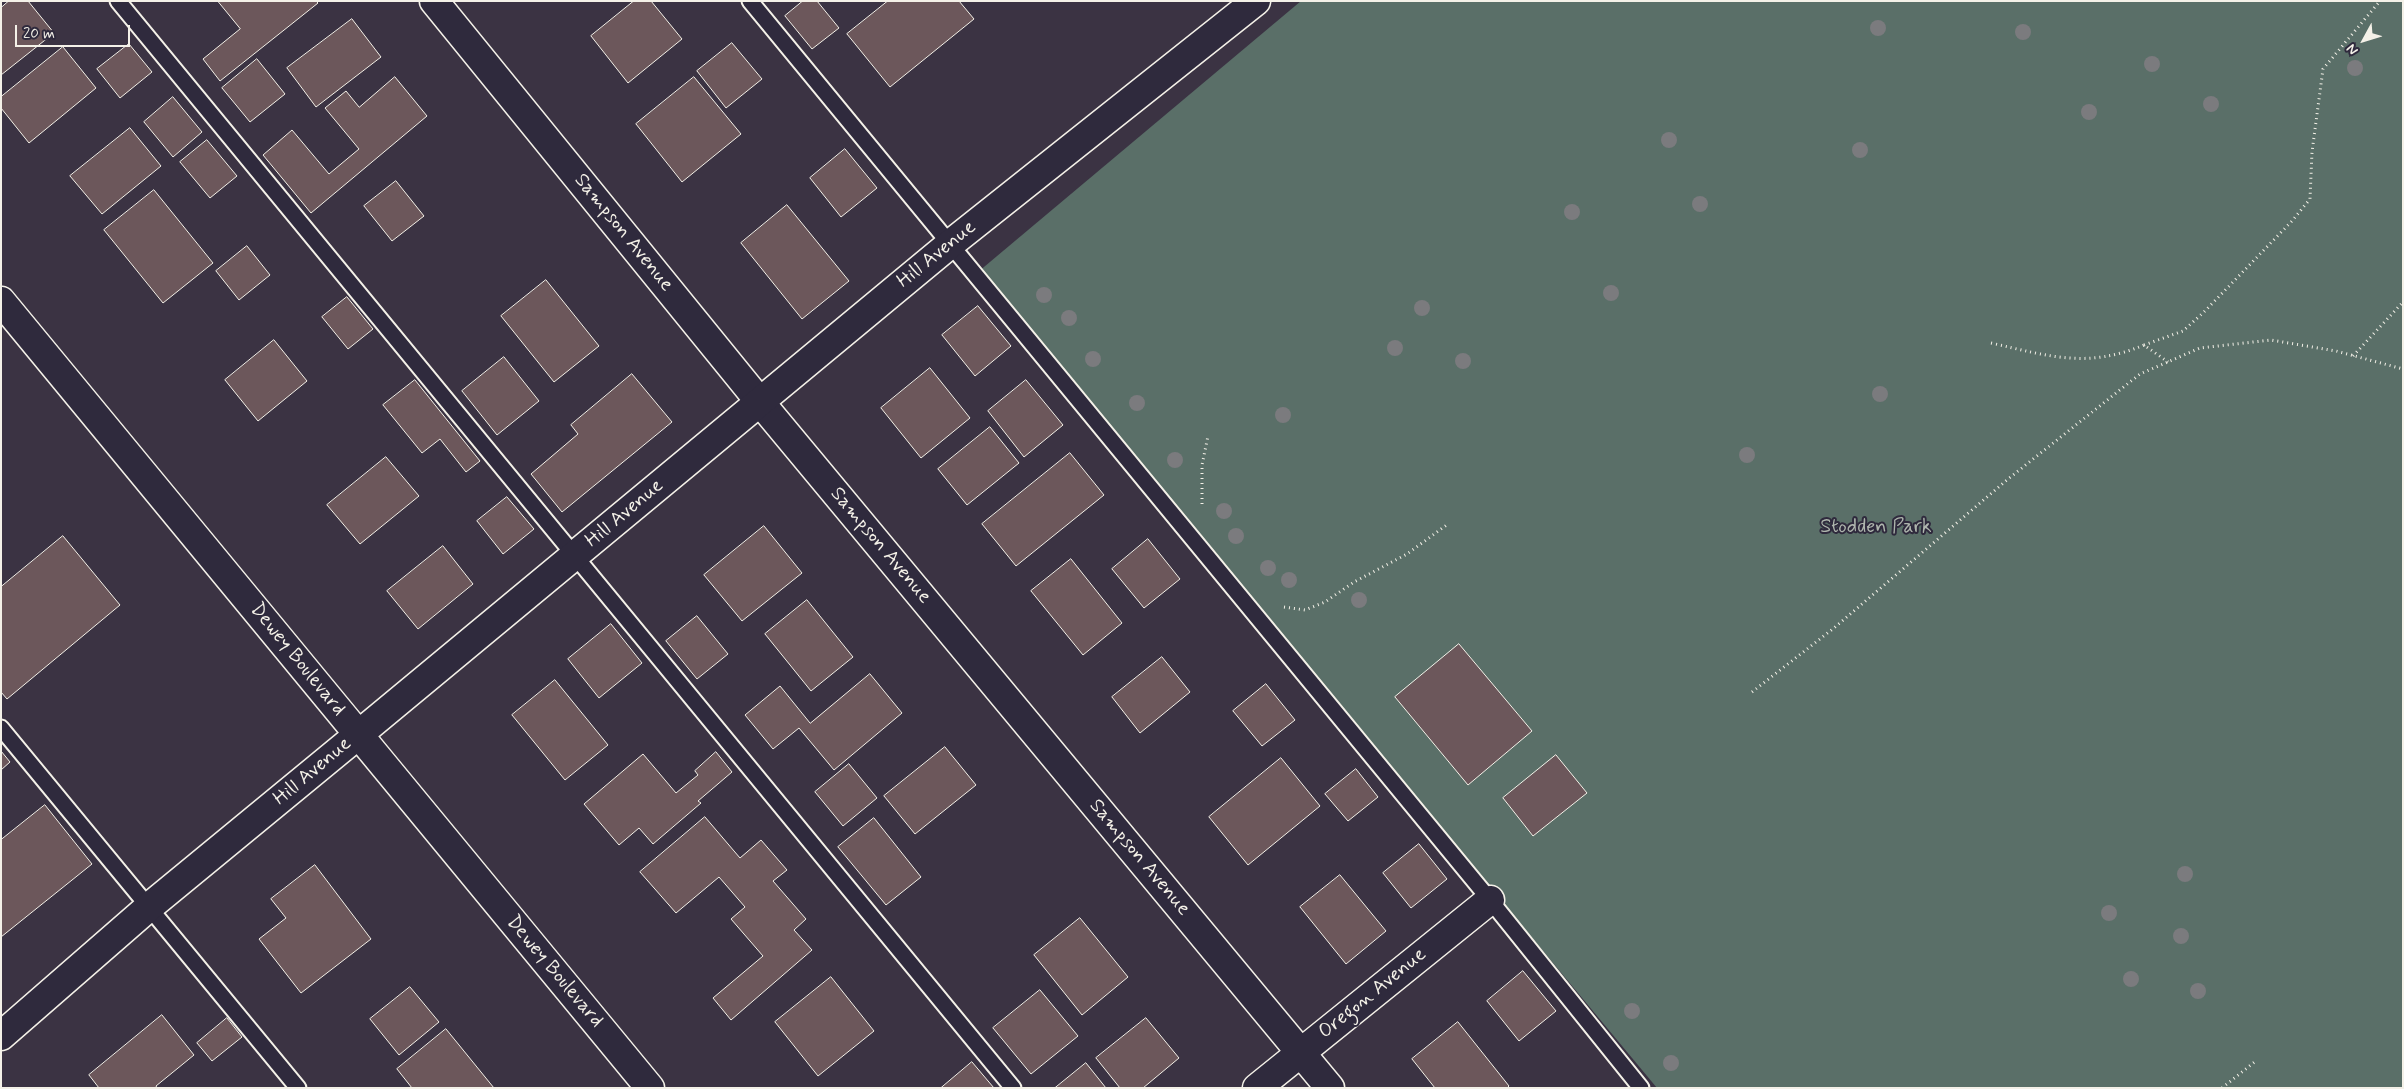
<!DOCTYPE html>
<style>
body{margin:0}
#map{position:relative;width:2404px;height:1089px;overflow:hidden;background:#3b3343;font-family:Mynerve,sans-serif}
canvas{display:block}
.frame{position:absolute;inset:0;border:2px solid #f4f1e8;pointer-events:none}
.north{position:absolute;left:2339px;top:15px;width:50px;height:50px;-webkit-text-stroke:4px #2f2a3d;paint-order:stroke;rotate:231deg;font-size:14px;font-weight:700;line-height:20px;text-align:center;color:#f4f1e8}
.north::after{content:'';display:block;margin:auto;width:18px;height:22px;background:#f4f1e8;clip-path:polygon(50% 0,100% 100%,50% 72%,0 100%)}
.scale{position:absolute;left:15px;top:25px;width:115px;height:22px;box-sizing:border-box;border:2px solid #f4f1e8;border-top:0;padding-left:6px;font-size:15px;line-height:18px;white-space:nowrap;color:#f4f1e8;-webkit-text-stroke:4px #2f2a3d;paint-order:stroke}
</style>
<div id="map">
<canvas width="2404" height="1089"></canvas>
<div class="frame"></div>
<div class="north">N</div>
<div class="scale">20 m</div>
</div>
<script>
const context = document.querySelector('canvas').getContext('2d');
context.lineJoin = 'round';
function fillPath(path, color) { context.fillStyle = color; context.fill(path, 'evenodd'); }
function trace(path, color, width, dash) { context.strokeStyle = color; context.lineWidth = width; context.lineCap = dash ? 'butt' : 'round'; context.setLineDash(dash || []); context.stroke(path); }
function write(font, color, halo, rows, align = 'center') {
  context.font = font + ' Mynerve,sans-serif'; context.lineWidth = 4; context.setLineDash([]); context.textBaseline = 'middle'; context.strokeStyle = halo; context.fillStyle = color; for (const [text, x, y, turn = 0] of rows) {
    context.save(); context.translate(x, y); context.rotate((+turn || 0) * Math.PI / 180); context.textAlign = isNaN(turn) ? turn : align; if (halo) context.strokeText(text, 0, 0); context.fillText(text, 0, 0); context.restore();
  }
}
fillPath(new Path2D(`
 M 1301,1 L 2403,1 L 2403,1088 L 1657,1088 L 978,272 Z`), '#5a6f68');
const building = new Path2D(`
 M 9,1 L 28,1 L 54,33 L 1,75 L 1,8 Z
 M 218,1 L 316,1 L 318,3 L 220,81 L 203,59 L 240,29 Z
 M 634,1 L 651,1 L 682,39 L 628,83 L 591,36 Z
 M 803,1 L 817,1 L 839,28 L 812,49 L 785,16 Z
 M 888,1 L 959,1 L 974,19 L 890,87 L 847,34 Z
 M 352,19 L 381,57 L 316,107 L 287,68 Z
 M 732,43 L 762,79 L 726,108 L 697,71 Z
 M 129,44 L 152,72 L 120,98 L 97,69 Z
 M 63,47 L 96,88 L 29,143 L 1,108 L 1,97 Z
 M 257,59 L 285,94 L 250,122 L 222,88 Z
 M 395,77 L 427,116 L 311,213 L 263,155 L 292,130 L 329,174 L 359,149 L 325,108 L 346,91 L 359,107 Z
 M 694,77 L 741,134 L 682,182 L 636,124 Z
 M 173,97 L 202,132 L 173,157 L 144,122 Z
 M 130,128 L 161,166 L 102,214 L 70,176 Z
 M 207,140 L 237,176 L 210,198 L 180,162 Z
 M 845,149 L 877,188 L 841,217 L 810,178 Z
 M 396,181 L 424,216 L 392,241 L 364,206 Z
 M 154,190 L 213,263 L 163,303 L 104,230 Z
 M 787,205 L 849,281 L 802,319 L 741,243 Z
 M 247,246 L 270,275 L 239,300 L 216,271 Z
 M 546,280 L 599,346 L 554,382 L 501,316 Z
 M 347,297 L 373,329 L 348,349 L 322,317 Z
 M 978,306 L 1011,346 L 975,376 L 942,335 Z
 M 274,340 L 307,381 L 258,421 L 225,380 Z
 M 504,357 L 539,401 L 497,435 L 462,391 Z
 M 930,368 L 970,418 L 921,458 L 881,408 Z
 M 632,374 L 672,422 L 562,512 L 531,474 L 578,434 L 571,425 Z
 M 415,380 L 480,461 L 466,472 L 440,439 L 422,453 L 383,405 Z
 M 1026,380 L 1063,425 L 1024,457 L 988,411 Z
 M 990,427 L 1019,463 L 967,505 L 938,469 Z
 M 1070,453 L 1104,495 L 1016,566 L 982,524 Z
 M 386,457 L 419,496 L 360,544 L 327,505 Z
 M 507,497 L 534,529 L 503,554 L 477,521 Z
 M 764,526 L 802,573 L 742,621 L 704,575 Z
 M 63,536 L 120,605 L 7,699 L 1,692 L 1,587 Z
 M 1148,539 L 1180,579 L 1144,608 L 1112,569 Z
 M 443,546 L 473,584 L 418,629 L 387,591 Z
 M 1071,559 L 1122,623 L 1083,655 L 1031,591 Z
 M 807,600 L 853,657 L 811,691 L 765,634 Z
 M 697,616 L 728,654 L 697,679 L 666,641 Z
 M 611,624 L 642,663 L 599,698 L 568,659 Z
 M 1459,644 L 1532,731 L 1468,785 L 1395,697 Z
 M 1162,657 L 1190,692 L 1140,733 L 1112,697 Z
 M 870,674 L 902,713 L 834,770 L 799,728 L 773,749 L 745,715 L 780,686 L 810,723 Z
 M 555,680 L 608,745 L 565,780 L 512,715 Z
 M 1266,684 L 1295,720 L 1262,746 L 1233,711 Z
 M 945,747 L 976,785 L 915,834 L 884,796 Z
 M 1,751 L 10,762 L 1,770 Z
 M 716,752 L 732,772 L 698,801 L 701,803 L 653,844 L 639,828 L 619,845 L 584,804 L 643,754 L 676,793 L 698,775 L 695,771 Z
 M 1556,755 L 1587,793 L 1533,836 L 1503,798 Z
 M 1281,758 L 1320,806 L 1248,865 L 1209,817 Z
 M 849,764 L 877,798 L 843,826 L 815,792 Z
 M 1356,769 L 1378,797 L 1348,821 L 1325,794 Z
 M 45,805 L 92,864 L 1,937 L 1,840 Z
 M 705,817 L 740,858 L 761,840 L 787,870 L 773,881 L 806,919 L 794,930 L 812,950 L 731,1020 L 713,998 L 763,956 L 731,919 L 745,907 L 719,877 L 676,913 L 640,872 Z
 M 874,818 L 921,877 L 886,905 L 838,847 Z
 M 1419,844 L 1447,879 L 1411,908 L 1383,873 Z
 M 315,865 L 371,939 L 301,993 L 259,939 L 286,918 L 271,899 Z
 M 1340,875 L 1386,931 L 1346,964 L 1300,907 Z
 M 1080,918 L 1128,977 L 1082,1015 L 1034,955 Z
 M 1523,971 L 1556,1011 L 1519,1041 L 1487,1001 Z
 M 831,977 L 874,1031 L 818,1076 L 775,1022 Z
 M 410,987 L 439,1022 L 399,1055 L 370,1019 Z
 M 1040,990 L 1078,1036 L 1031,1074 L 993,1028 Z
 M 162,1015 L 194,1055 L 156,1086 L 157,1088 L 99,1088 L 89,1075 Z
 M 227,1018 L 242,1037 L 212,1061 L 197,1043 Z
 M 1146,1018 L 1179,1058 L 1143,1088 L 1120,1088 L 1096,1058 Z
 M 1458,1022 L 1509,1086 L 1507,1088 L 1435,1088 L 1412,1059 Z
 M 446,1029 L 494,1088 L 412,1088 L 397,1069 Z
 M 972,1062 L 994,1088 L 941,1088 Z
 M 1086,1063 L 1106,1088 L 1055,1088 Z`);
fillPath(building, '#6c575b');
trace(building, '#f4f1e8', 1);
const service = new Path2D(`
 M 118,1 L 1013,1088
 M 750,1 L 1490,900 L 1641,1088
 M 1,728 L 298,1088`);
const minor = new Path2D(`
 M 434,1 L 760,402 L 1330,1088
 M 1,1036 L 149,907 L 358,735
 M 1257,1088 L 1490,900`);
const tertiary = new Path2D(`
 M 1,301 L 650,1088
 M 358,735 L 949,245 L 1256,1`);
trace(service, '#f4f1e8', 19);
trace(minor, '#f4f1e8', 31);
trace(tertiary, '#f4f1e8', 31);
trace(new Path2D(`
 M 1991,343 C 2049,356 2087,369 2144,345 L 2168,362
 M 2144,345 L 2183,331 L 2204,312 L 2292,221 L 2310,199 L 2312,152 L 2323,69 L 2380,1
 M 2353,356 L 2403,302
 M 1202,504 L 1202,465 L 1208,436
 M 1284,607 L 1305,610 L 1325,602 L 1354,582 L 1407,554 L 1448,524
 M 1752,692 L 1834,628 L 2008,479 L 2140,374 L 2200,348 L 2271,340 L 2336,351 L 2403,369
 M 2222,1088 L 2257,1060`), '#f4f1e8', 3, [1, 4]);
trace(service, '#2f2a3d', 15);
trace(minor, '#2f2a3d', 28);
trace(tertiary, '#2f2a3d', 28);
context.fillStyle = '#7b7b7e';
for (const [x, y] of [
 [1878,28],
 [2023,32],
 [2152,64],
 [2355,68],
 [2211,104],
 [2089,112],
 [1669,140],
 [1860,150],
 [1700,204],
 [1572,212],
 [1611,293],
 [1044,295],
 [1422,308],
 [1069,318],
 [1395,348],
 [1093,359],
 [1463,361],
 [1880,394],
 [1137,403],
 [1283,415],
 [1747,455],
 [1175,460],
 [1224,511],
 [1236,536],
 [1268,568],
 [1289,580],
 [1359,600],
 [2185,874],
 [2109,913],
 [2181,936],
 [2131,979],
 [2198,991],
 [1632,1011],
 [1671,1063]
]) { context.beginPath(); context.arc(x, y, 8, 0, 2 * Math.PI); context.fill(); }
write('20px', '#f4f1e8', '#2f2a3d', [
 ["Sampson Avenue",623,233,51],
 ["Hill Avenue",937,255,-39],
 ["Hill Avenue",625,514,-40],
 ["Sampson Avenue",880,546,50],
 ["Dewey Boulevard",297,660,51],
 ["Hill Avenue",313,772,-40],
 ["Sampson Avenue",1139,858,50],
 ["Dewey Boulevard",554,972,50],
 ["Oregon Avenue",1373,994,-39]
]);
write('20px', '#afb6ae', '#2f2a3d', [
 ["Stodden Park",1876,528]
]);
</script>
